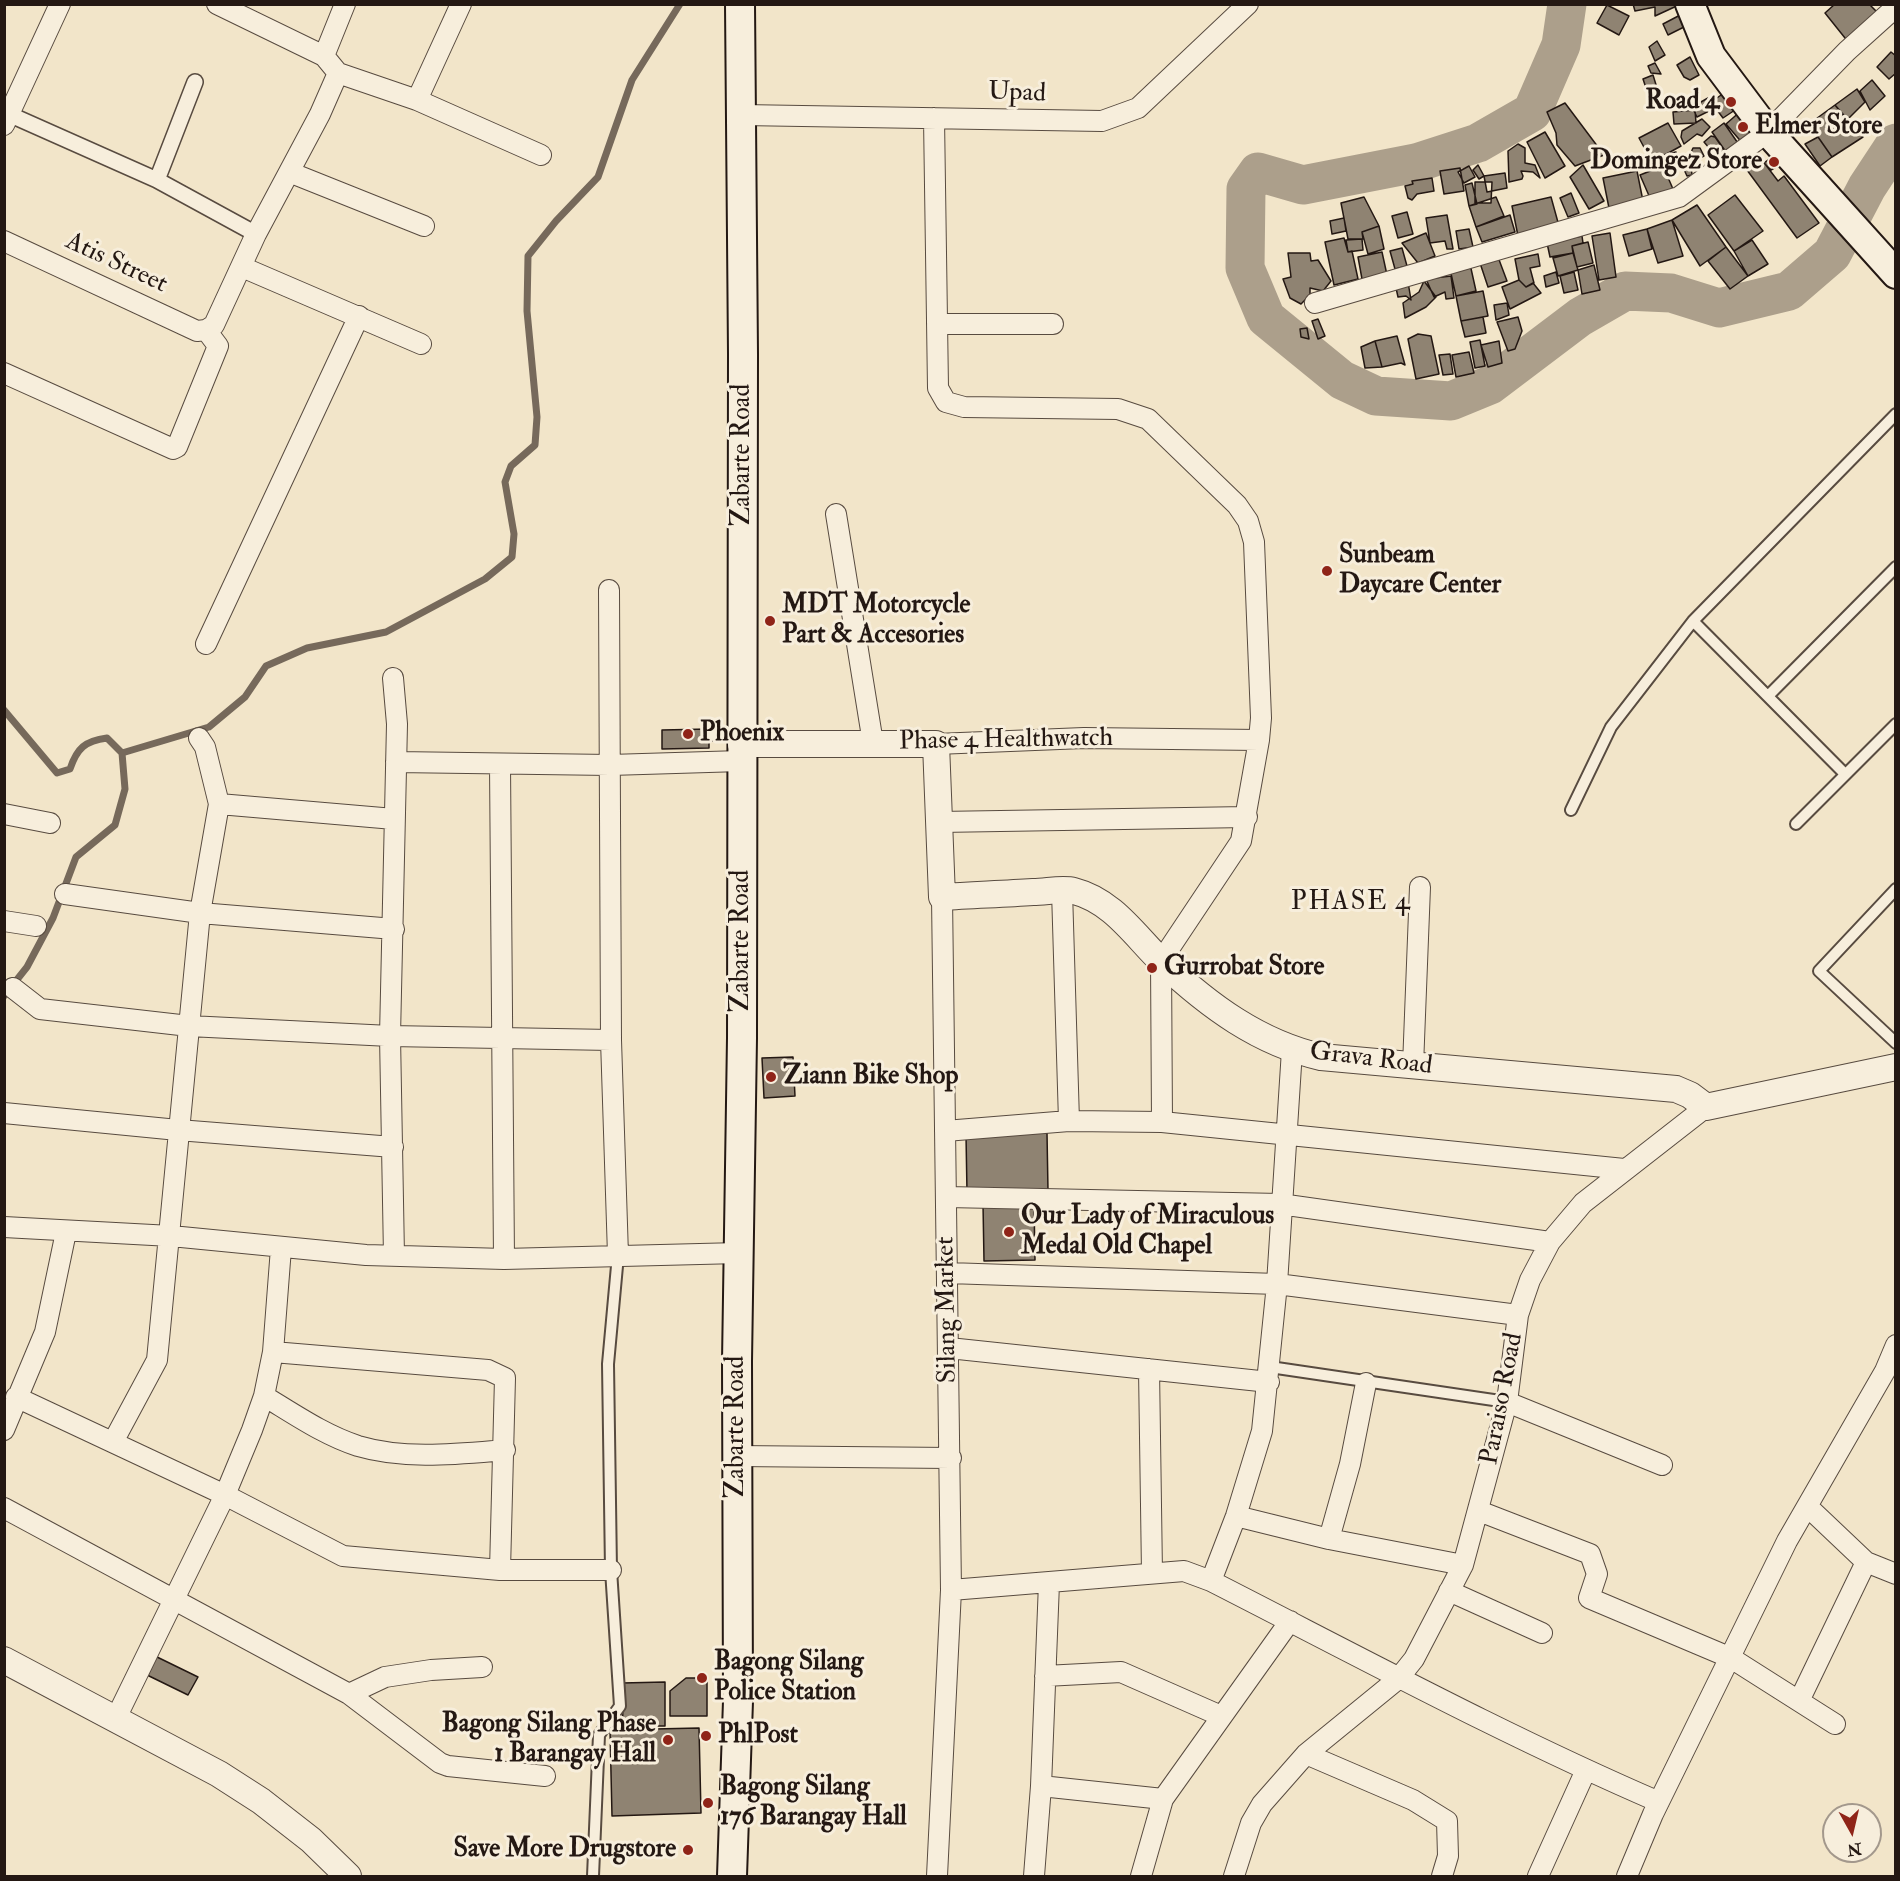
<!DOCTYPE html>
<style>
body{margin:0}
#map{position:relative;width:1900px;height:1881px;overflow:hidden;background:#f2e5c9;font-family:"IM FELL Double Pica",serif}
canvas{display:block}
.frame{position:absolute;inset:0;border:6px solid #241813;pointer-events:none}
.north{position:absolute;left:1822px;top:1803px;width:60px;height:60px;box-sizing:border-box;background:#f7eedc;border:2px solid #a3988c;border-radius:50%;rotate:172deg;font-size:16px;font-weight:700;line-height:24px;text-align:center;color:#241813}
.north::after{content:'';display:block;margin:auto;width:21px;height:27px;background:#8f2418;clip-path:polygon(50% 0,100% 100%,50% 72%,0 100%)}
</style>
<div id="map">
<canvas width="1900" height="1881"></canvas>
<div class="frame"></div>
<div class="north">N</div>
</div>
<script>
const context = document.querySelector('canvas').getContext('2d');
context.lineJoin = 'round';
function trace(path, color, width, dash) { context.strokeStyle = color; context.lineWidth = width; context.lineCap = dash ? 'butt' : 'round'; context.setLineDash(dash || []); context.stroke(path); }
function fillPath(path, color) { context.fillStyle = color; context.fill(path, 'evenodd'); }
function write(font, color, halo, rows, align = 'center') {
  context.font = font + ' "IM FELL Double Pica",serif'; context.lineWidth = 6; context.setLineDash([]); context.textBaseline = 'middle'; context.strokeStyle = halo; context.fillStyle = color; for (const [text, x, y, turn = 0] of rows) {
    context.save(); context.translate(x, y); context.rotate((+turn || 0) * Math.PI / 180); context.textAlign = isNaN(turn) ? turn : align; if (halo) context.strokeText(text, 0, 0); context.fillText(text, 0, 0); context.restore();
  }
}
trace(new Path2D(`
 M 4,710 L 57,773 L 70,769 C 77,748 85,741 107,738 L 122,753 L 125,789 L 115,825 L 76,857 L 53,918 L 27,967 L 4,996
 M 122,753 L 209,727 L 245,697 L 266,666 L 307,648 L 386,632 L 485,579 L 512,557 L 514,534 L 505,482 L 511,466 L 535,445 L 537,417 L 527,311 L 528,256 L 556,221 L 598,177 L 632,80 L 680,4`), '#76695b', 7);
trace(new Path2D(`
 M 1567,4 L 1561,45 L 1532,112 L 1478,143 L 1416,163 L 1303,185 L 1258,172 L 1246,189 L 1245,268 L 1266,318 L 1342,380 L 1376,396 L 1451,401 L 1490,385 L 1580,317 L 1625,291 L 1671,293 L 1719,308 L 1789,291 L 1832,254 L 1867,187 L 1896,143`), '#ac9f8b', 39);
const building = new Path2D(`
 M 1633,4 L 1681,4 L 1655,16 L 1655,7 L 1635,11 Z
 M 1835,4 L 1869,4 L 1880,15 L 1849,43 L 1825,13 Z
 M 1607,5 L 1629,16 L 1619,35 L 1597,23 Z
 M 1684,13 L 1686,26 L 1668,35 L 1663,24 Z
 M 1657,41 L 1665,55 L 1655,61 L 1649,47 Z
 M 1891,52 L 1896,56 L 1896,73 L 1889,79 L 1877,67 Z
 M 1690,57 L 1699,75 L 1690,80 L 1684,77 L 1677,65 Z
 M 1655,63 L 1661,74 L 1651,73 L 1648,66 Z
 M 1653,75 L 1657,88 L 1647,91 L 1643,79 Z
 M 1872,80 L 1885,96 L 1870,110 L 1860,91 Z
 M 1857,89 L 1865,102 L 1847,120 L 1835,105 Z
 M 1727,91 L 1738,108 L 1723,118 L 1711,102 Z
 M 1708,98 L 1713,109 L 1697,117 L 1692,107 Z
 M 1565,103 L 1604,155 L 1575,166 L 1557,145 L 1556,133 L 1547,112 Z
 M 1835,105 L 1863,137 L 1832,157 L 1809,124 Z
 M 1695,110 L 1696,123 L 1674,124 L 1673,112 Z
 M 1742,110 L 1760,131 L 1744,145 L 1726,124 Z
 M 1702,119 L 1710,127 L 1702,136 L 1697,134 L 1684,144 L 1681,137 L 1682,131 Z
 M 1668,123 L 1681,146 L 1652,162 L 1639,138 Z
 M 1724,123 L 1742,149 L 1726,152 L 1712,132 Z
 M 1545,132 L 1565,166 L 1545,178 L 1527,142 Z
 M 1711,136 L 1715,137 L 1727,154 L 1722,158 L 1716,156 L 1704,142 Z
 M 1818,137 L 1832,157 L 1820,166 L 1805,144 Z
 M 1518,144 L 1525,148 L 1525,163 L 1535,165 L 1540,178 L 1533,172 L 1521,171 L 1523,176 L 1522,179 L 1509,182 L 1508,151 Z
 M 1693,148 L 1700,148 L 1704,156 L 1691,165 L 1692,175 L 1687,176 L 1681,163 L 1688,159 Z
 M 1676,152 L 1678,163 L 1665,165 L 1663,155 Z
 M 1777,153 L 1784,162 L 1771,170 L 1764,163 Z
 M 1762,160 L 1778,181 L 1784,176 L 1819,223 L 1797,238 L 1747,170 Z
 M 1478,165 L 1484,176 L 1479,179 L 1473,170 Z
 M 1583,165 L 1604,201 L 1589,209 L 1570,177 Z
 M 1469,166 L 1475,177 L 1464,183 L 1458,172 Z
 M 1663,166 L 1673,189 L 1650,198 L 1640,175 Z
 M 1460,168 L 1464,191 L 1444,194 L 1440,171 Z
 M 1637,171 L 1643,201 L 1609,208 L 1603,178 Z
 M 1505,173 L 1507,188 L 1487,192 L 1484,176 Z
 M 1432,178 L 1434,191 L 1417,194 L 1412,200 L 1408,198 L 1405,186 L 1413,184 L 1412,181 Z
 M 1475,182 L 1492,182 L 1491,203 L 1475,203 Z
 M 1472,183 L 1477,204 L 1469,206 L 1465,185 Z
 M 1571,193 L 1579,213 L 1568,217 L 1560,198 Z
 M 1735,195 L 1763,231 L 1734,251 L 1708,215 Z
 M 1364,197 L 1379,226 L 1362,232 L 1363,239 L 1348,239 L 1341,203 Z
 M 1496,197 L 1504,216 L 1476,227 L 1469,206 Z
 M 1551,197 L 1559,226 L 1518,236 L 1512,206 Z
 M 1697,205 L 1726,247 L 1700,266 L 1672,220 Z
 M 1407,212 L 1413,234 L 1398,238 L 1392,216 Z
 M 1447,215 L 1453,249 L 1447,249 L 1445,241 L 1430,243 L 1426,218 Z
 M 1510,215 L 1515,232 L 1482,242 L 1476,227 Z
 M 1344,218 L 1346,231 L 1332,234 L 1330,221 Z
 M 1672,220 L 1683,256 L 1658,263 L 1647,229 Z
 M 1379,226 L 1384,249 L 1368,254 L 1362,232 Z
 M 1469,229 L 1473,247 L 1459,249 L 1456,231 Z
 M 1647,229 L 1652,249 L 1629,256 L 1623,235 Z
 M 1426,233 L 1435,256 L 1418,263 L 1402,243 Z
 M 1610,233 L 1616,277 L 1599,280 L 1592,236 Z
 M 1582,236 L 1583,243 L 1572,246 L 1573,253 L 1550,257 L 1547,243 Z
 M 1344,238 L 1348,252 L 1352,251 L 1358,279 L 1334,285 L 1325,242 Z
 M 1362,239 L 1363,250 L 1348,252 L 1346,240 Z
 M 1752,240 L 1768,264 L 1748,276 L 1734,251 Z
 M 1588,242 L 1593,263 L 1577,267 L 1572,246 Z
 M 1726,247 L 1748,276 L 1730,289 L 1708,261 Z
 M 1402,248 L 1407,266 L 1395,269 L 1390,251 Z
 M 1382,252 L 1387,275 L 1362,279 L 1358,257 Z
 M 1288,253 L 1310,253 L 1311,261 L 1318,260 L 1331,281 L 1323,291 L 1310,288 L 1310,295 L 1301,304 L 1290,298 L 1283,279 L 1291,277 Z
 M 1573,253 L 1578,270 L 1558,276 L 1553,258 Z
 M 1538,254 L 1540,266 L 1530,268 L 1534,283 L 1526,287 L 1519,280 L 1515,259 Z
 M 1498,257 L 1507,281 L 1488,287 L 1480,263 Z
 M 1470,264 L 1476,291 L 1456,296 L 1450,269 Z
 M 1594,265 L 1600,290 L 1582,294 L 1578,270 Z
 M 1556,272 L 1559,283 L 1546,287 L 1544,276 Z
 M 1574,272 L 1578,290 L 1564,293 L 1560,276 Z
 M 1451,276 L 1454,298 L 1446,299 L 1445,292 L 1434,297 L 1426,279 Z
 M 1519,280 L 1526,287 L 1533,283 L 1541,293 L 1510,309 L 1502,287 Z
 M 1424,281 L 1436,297 L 1426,307 L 1405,318 L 1403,303 L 1419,292 Z
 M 1408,282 L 1411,300 L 1406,296 L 1398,297 L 1396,288 Z
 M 1483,291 L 1488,316 L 1461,321 L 1456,296 Z
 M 1507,303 L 1509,315 L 1496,320 L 1494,305 Z
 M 1483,317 L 1486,333 L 1465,337 L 1461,321 Z
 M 1518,317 L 1522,331 L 1515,349 L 1508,351 L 1497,322 Z
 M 1318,319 L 1325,336 L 1318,339 L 1312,321 Z
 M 1307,328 L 1309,339 L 1301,337 L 1300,329 Z
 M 1418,334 L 1431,336 L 1439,374 L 1416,379 L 1408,339 Z
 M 1397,336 L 1405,365 L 1401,363 L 1382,367 L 1375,341 Z
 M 1480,340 L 1485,366 L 1475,368 L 1470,342 Z
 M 1375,341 L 1382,367 L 1365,368 L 1361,347 Z
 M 1499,341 L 1502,363 L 1488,367 L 1481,345 Z
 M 1469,352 L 1474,373 L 1456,377 L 1452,355 Z
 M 1450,354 L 1453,374 L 1443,375 L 1439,355 Z
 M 709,729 L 709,748 L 662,749 L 662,730 Z
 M 793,1057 L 795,1096 L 764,1098 L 762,1058 Z
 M 1047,1133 L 1048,1191 L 967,1193 L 966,1135 Z
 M 1034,1203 L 1035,1260 L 984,1261 L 983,1204 Z
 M 155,1656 L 198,1677 L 188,1695 L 145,1674 Z
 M 686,1678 L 707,1678 L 707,1716 L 670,1716 L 670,1691 Z
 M 665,1682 L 665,1726 L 623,1726 L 622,1683 Z
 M 699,1728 L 701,1813 L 612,1816 L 610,1730 Z`);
fillPath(building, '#8f8372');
trace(building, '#241813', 1.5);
const service = new Path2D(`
 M 1693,621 L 1845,774
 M 1769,695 L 1896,567
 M 709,735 L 741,735
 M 1571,810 L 1611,727 L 1693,621 L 1896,414
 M 1796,824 L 1896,724
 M 1896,889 L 1819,971 L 1896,1043
 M 1270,1367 L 1507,1402
 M 593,1876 L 599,1735 L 620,1706 L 611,1570 L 608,1364 L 618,1255`);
const pedestrian = new Path2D(`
 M 4,112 L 157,180 L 256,234
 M 157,180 L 195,82`);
const minor = new Path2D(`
 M 217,4 L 324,56 L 338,73 L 417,100 L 541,155
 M 324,56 L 345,4
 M 417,100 L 461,4
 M 742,115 L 1102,121 L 1138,108 L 1248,4
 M 934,118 L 938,388 L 946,402 L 964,407 L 1118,409 L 1148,419 L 1237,505 L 1248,521 L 1254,542 L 1261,718 L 1259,740 L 1084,738 L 936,744
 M 4,125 L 60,4
 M 289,172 L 424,226
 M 4,241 L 197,331 L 206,330
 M 242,267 L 421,344
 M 1315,303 L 1679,197 L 1768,132 L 1847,51 L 1896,7
 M 937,324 L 1053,324
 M 206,330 L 214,325 L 256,234 L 320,114 L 338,73
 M 4,373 L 173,449 L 177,447 L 218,346 L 206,330
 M 836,514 L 873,743
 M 609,590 L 611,1040 L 618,1255
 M 206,644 L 359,316
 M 393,678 L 397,724 L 390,1036 L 394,1256
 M 396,762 L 610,765 L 741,761
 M 500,765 L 504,1259
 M 219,804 L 394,819
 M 4,814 L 50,823
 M 939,822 L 1247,817
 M 1062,891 L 1069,1121
 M 65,894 L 200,913 L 394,929
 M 4,921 L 36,926
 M 13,988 L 40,1009 L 189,1026 L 390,1036 L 611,1040
 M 1413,1066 L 1420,887
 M 4,1113 L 178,1130 L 393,1147
 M 1162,1122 L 1161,961 L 1241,841 L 1259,740
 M 945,1131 L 1069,1121 L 1162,1122 L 1624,1169
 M 947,1197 L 1280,1204 L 1550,1242
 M 4,1227 L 171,1236 L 366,1255 L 504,1259 L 739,1253
 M 948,1273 L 1277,1284 L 1518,1315
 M 949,1348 L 1269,1382
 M 273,1352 L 488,1370 L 505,1378 L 500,1570
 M 1149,1369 L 1152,1573
 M 264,1396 C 294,1414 324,1435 358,1446 C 405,1460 457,1454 505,1450
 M 16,1397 L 225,1495 L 343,1556 L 500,1570 L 611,1570
 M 1507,1402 L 1662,1465
 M 4,1430 L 45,1332 L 66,1232
 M 113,1442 L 157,1360 L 200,913 L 219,804 L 205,747 L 199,738
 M 736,1456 L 951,1458
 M 1808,1507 L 1866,1562 L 1896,1574
 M 4,1508 L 349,1694 L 440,1763 L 448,1766 L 545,1776
 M 1479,1511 L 1590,1554 L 1597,1574 L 1589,1598 L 1731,1658 L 1835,1724
 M 1236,1516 L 1329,1539 L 1463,1565
 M 1329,1539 L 1350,1464 L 1366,1383
 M 1211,1581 L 1236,1516 L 1262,1431 L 1277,1284 L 1292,1050
 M 951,1590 L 1184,1571 L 1211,1581 C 1360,1657 1506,1736 1659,1802
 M 1449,1591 L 1542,1633
 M 1045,1676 L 1121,1672 L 1221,1716
 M 349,1694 L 385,1677 L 431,1670 L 482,1667
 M 1800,1699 L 1866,1562
 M 116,1718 L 225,1495 L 252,1430 L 264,1396 L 273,1352 L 281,1248
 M 1306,1754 L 1413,1800 L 1447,1821 L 1448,1856 L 1442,1876
 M 1041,1786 L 1163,1799
 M 937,1876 L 951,1590 L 942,897
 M 1034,1876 L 1041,1786 L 1049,1583
 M 1141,1876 L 1163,1799 L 1290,1621
 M 1234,1876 L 1251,1823 L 1262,1804 L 1306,1754 L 1398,1679 L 1414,1659 L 1463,1565 L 1507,1402 L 1518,1315 L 1530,1280 L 1550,1242 L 1583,1203 L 1706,1107
 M 1538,1876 L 1586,1770
 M 1627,1876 L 1653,1814 L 1787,1541 L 1885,1371 L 1896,1345`);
const tertiary = new Path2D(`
 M 741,744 L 936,744 L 942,897 C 972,895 1003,894 1033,892 C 1046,892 1062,888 1074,891 C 1113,901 1135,936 1162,962 C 1209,1006 1259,1043 1321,1057 L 1676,1089 L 1690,1095 L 1706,1107 L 1896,1067
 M 4,1660 L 219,1774 L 261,1801 L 311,1840 L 348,1876`);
const secondary = new Path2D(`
 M 1690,4 L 1711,56 L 1768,132 L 1896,274
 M 732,1876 L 738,1701 L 737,1361 L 742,1038 L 743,354 L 740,4`);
trace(service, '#584b40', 14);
trace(pedestrian, '#584b40', 18);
trace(minor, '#584b40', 22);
trace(tertiary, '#584b40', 28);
trace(secondary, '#241813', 32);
trace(service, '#f7eedc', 10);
trace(pedestrian, '#f7eedc', 15);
trace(minor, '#f7eedc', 20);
trace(tertiary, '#f7eedc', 26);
trace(secondary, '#f7eedc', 28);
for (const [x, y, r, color] of [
 [1731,102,6,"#8f2418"],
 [1743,127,6,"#8f2418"],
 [1774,162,6,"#8f2418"],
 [1327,571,6,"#8f2418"],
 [770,621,6,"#8f2418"],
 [688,734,6,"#8f2418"],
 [1152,968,6,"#8f2418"],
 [771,1077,6,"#8f2418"],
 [1009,1232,6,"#8f2418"],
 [702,1678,6,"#8f2418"],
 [706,1736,6,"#8f2418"],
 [668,1740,6,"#8f2418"],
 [708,1803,6,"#8f2418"],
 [688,1850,6,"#8f2418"]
]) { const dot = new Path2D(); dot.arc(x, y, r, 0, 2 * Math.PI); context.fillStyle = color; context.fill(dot); trace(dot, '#f7eedc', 2); }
write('26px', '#241813', '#f7eedc', [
 ["Upad",1017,94,2],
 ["Atis Street",116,264,25],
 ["Zabarte Road",743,455,-90],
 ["Phase 4 Healthwatch",1006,741,-1],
 ["Zabarte Road",742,941,-90],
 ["Grava Road",1371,1060,7],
 ["Silang Market",948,1310,-91],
 ["Paraiso Road",1503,1399,-79],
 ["Zabarte Road",737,1427,-90]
]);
write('bold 26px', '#241813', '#f7eedc', [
 ["Road 4",1719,102,"right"],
 ["Elmer Store",1755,127],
 ["Domingez Store",1762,162,"right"],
 ["Sunbeam",1339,556],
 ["Daycare Center",1339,586],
 ["MDT Motorcycle",782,606],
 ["Part & Accesories",782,636],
 ["Phoenix",700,734],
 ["Gurrobat Store",1164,968],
 ["Ziann Bike Shop",783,1077],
 ["Our Lady of Miraculous",1021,1217],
 ["Medal Old Chapel",1021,1247],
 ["Bagong Silang",714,1663],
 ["Police Station",714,1693],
 ["Bagong Silang Phase",656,1725,"right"],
 ["1 Barangay Hall",656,1755,"right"],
 ["PhlPost",718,1736],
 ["Bagong Silang",720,1788],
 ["176 Barangay Hall",720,1818],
 ["Save More Drugstore",676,1850,"right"]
], 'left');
context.letterSpacing = '1.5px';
write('27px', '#241813', '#f7eedc', [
 ["PHASE 4",1351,903]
]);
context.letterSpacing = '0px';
</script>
